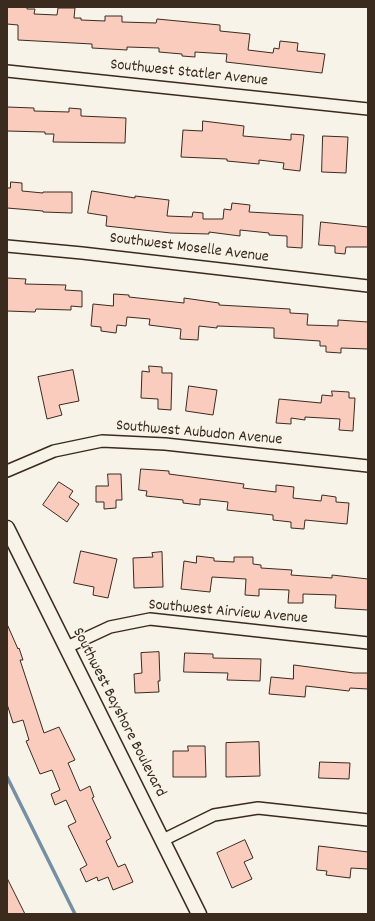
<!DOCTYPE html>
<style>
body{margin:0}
#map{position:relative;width:375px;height:921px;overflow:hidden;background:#f7f3e8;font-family:Dekko,sans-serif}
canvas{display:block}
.frame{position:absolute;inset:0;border:8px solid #3b2a1e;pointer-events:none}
</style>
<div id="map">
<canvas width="375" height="921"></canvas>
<div class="frame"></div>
</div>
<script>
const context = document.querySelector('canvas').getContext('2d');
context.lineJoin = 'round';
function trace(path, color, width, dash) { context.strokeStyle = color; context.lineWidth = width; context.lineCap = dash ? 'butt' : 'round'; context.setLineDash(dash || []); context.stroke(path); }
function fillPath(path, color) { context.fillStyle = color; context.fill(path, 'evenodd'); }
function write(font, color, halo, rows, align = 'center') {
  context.font = font + ' Dekko,sans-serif'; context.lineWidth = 3; context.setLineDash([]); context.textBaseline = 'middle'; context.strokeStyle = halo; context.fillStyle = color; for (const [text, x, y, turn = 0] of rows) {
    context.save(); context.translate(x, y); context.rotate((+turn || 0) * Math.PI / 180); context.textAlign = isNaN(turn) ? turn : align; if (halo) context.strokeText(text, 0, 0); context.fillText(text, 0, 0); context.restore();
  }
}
trace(new Path2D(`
 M 7,777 L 75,914`), '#768fa3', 3.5);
const building = new Path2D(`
 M 7,7 L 27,7 L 27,9 L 35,9 L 34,14 L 57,15 L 58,8 L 75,8 L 74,18 L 81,18 L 81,20 L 105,21 L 105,16 L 122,16 L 122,22 L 156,23 L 157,19 L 220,25 L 220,31 L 250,34 L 248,50 L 273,53 L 274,48 L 279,49 L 280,41 L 298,43 L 297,51 L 325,54 L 322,73 L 226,62 L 227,54 L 195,52 L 195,57 L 182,56 L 182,54 L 159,52 L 159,48 L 127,47 L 127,50 L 92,48 L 92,44 L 18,40 L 18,25 L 7,24 Z
 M 7,107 L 34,108 L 34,111 L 69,112 L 69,108 L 81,109 L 81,116 L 126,118 L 125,143 L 53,142 L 54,134 L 45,134 L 45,132 L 7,131 Z
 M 203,121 L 244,126 L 243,136 L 291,140 L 291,134 L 304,135 L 300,171 L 283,169 L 284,163 L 259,160 L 259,164 L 227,161 L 227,159 L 181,157 L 183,130 L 202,131 Z
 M 323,136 L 348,137 L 346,173 L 322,172 Z
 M 11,182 L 22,183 L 22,191 L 43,193 L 43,192 L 72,192 L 72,213 L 43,212 L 43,211 L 7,208 L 7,188 L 10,188 Z
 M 92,191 L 135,198 L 135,196 L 169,200 L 167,216 L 192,217 L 193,212 L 203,213 L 203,219 L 223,219 L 224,209 L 231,210 L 232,203 L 250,205 L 249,212 L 303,215 L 302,248 L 287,247 L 287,236 L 269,235 L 269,233 L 240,230 L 240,236 L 209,232 L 209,234 L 171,233 L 106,226 L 107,216 L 88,213 Z
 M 321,222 L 368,227 L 368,247 L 346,247 L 345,254 L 335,253 L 335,246 L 319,245 Z
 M 7,278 L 26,279 L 25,284 L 66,285 L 65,290 L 82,291 L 82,307 L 71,306 L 71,310 L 36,309 L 35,312 L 7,311 Z
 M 114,294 L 129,295 L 129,297 L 184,303 L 184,298 L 219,303 L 219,305 L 290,309 L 290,313 L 308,314 L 307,325 L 338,326 L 338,320 L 368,322 L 368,349 L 341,348 L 341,353 L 326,352 L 326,346 L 320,346 L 320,341 L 274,338 L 274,328 L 217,326 L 217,328 L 199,326 L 198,340 L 180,339 L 181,329 L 149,325 L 150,319 L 127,317 L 126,326 L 117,325 L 116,333 L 101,331 L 101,327 L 91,326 L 93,304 L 113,306 Z
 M 149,366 L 162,367 L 162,373 L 172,373 L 171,410 L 158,409 L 158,399 L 141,398 L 142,371 L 149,372 Z
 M 73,370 L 79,401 L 59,405 L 62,415 L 47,419 L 38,377 Z
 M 189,386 L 217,390 L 213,415 L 186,411 Z
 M 332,391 L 349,392 L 349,398 L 355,398 L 353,431 L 339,430 L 340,419 L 305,417 L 305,420 L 291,418 L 291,424 L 276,423 L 279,399 L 321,403 L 322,395 L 332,396 Z
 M 141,469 L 169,471 L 169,474 L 244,484 L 243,488 L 276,492 L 276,485 L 294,487 L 293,498 L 321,501 L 322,495 L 336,497 L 336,502 L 349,503 L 347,524 L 305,520 L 304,529 L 291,528 L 291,522 L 273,520 L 273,515 L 227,510 L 228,502 L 200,499 L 200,505 L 183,503 L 183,500 L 146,496 L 147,491 L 139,490 Z
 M 108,474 L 121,474 L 122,500 L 116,500 L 116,508 L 104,509 L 104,502 L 96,502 L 96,486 L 108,486 Z
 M 59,482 L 73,491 L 69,497 L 79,504 L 67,522 L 43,505 Z
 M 81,551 L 117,559 L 108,598 L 93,595 L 94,587 L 74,583 Z
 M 162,552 L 163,587 L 134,588 L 133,558 L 153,557 L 152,553 Z
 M 197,556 L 214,558 L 214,561 L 234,562 L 234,557 L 253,557 L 253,564 L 261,565 L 261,568 L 292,570 L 291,575 L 332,578 L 332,575 L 368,579 L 368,610 L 335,608 L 336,595 L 303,594 L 303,603 L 288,603 L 289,590 L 259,589 L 259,596 L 245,595 L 246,579 L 212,577 L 210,592 L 181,589 L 184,561 L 196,563 Z
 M 7,624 L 18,649 L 19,648 L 23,660 L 20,660 L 44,733 L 59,727 L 75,760 L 68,763 L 80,791 L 90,786 L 94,797 L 92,798 L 111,838 L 106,841 L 118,867 L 125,864 L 133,882 L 113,890 L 108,877 L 98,881 L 97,877 L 86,882 L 80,869 L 87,865 L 68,826 L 76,822 L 66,800 L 55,805 L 51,794 L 60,790 L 52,770 L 40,774 L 26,741 L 29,740 L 23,720 L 13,723 L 7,704 Z
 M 159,652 L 160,681 L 158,681 L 159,692 L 135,693 L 134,674 L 142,673 L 141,653 Z
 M 185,653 L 213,654 L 213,658 L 261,659 L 260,681 L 227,680 L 228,673 L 184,672 Z
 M 294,665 L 354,673 L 368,673 L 368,689 L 350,688 L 349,691 L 306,686 L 305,697 L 269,694 L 271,677 L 293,679 Z
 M 259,742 L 260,776 L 226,777 L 226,743 Z
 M 188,746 L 205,746 L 206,777 L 173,777 L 173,751 L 188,751 Z
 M 320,762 L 350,763 L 349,779 L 319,778 Z
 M 245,840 L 253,858 L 244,862 L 252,879 L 232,888 L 217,853 Z
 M 319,846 L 368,852 L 368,869 L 351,868 L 350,878 L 326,875 L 327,871 L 317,870 Z
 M 7,878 L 25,914 L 7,914 Z`);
fillPath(building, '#f9ccbd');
trace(building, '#3b2a1e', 1);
const minor = new Path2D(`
 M 7,71 L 368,109
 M 7,246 L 82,253 L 368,286
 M 7,471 L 54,451 L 102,441 L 165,444 L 368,466
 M 67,647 L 110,627 L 150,619 L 368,643
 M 163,840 L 214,815 L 258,808 L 368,820`);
const tertiary = new Path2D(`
 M 7,528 L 199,914`);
trace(minor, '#3b2a1e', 14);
trace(tertiary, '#3b2a1e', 17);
trace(minor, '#f7f3e8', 11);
trace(tertiary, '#f7f3e8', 14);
write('16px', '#3b2a1e', '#f7f3e8', [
 ["Southwest Statler Avenue",189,74,6],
 ["Southwest Moselle Avenue",189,249,7],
 ["Southwest Aubudon Avenue",199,434,5],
 ["Southwest Airview Avenue",228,613,5],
 ["Southwest Bayshore Boulevard",118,713,63]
]);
</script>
